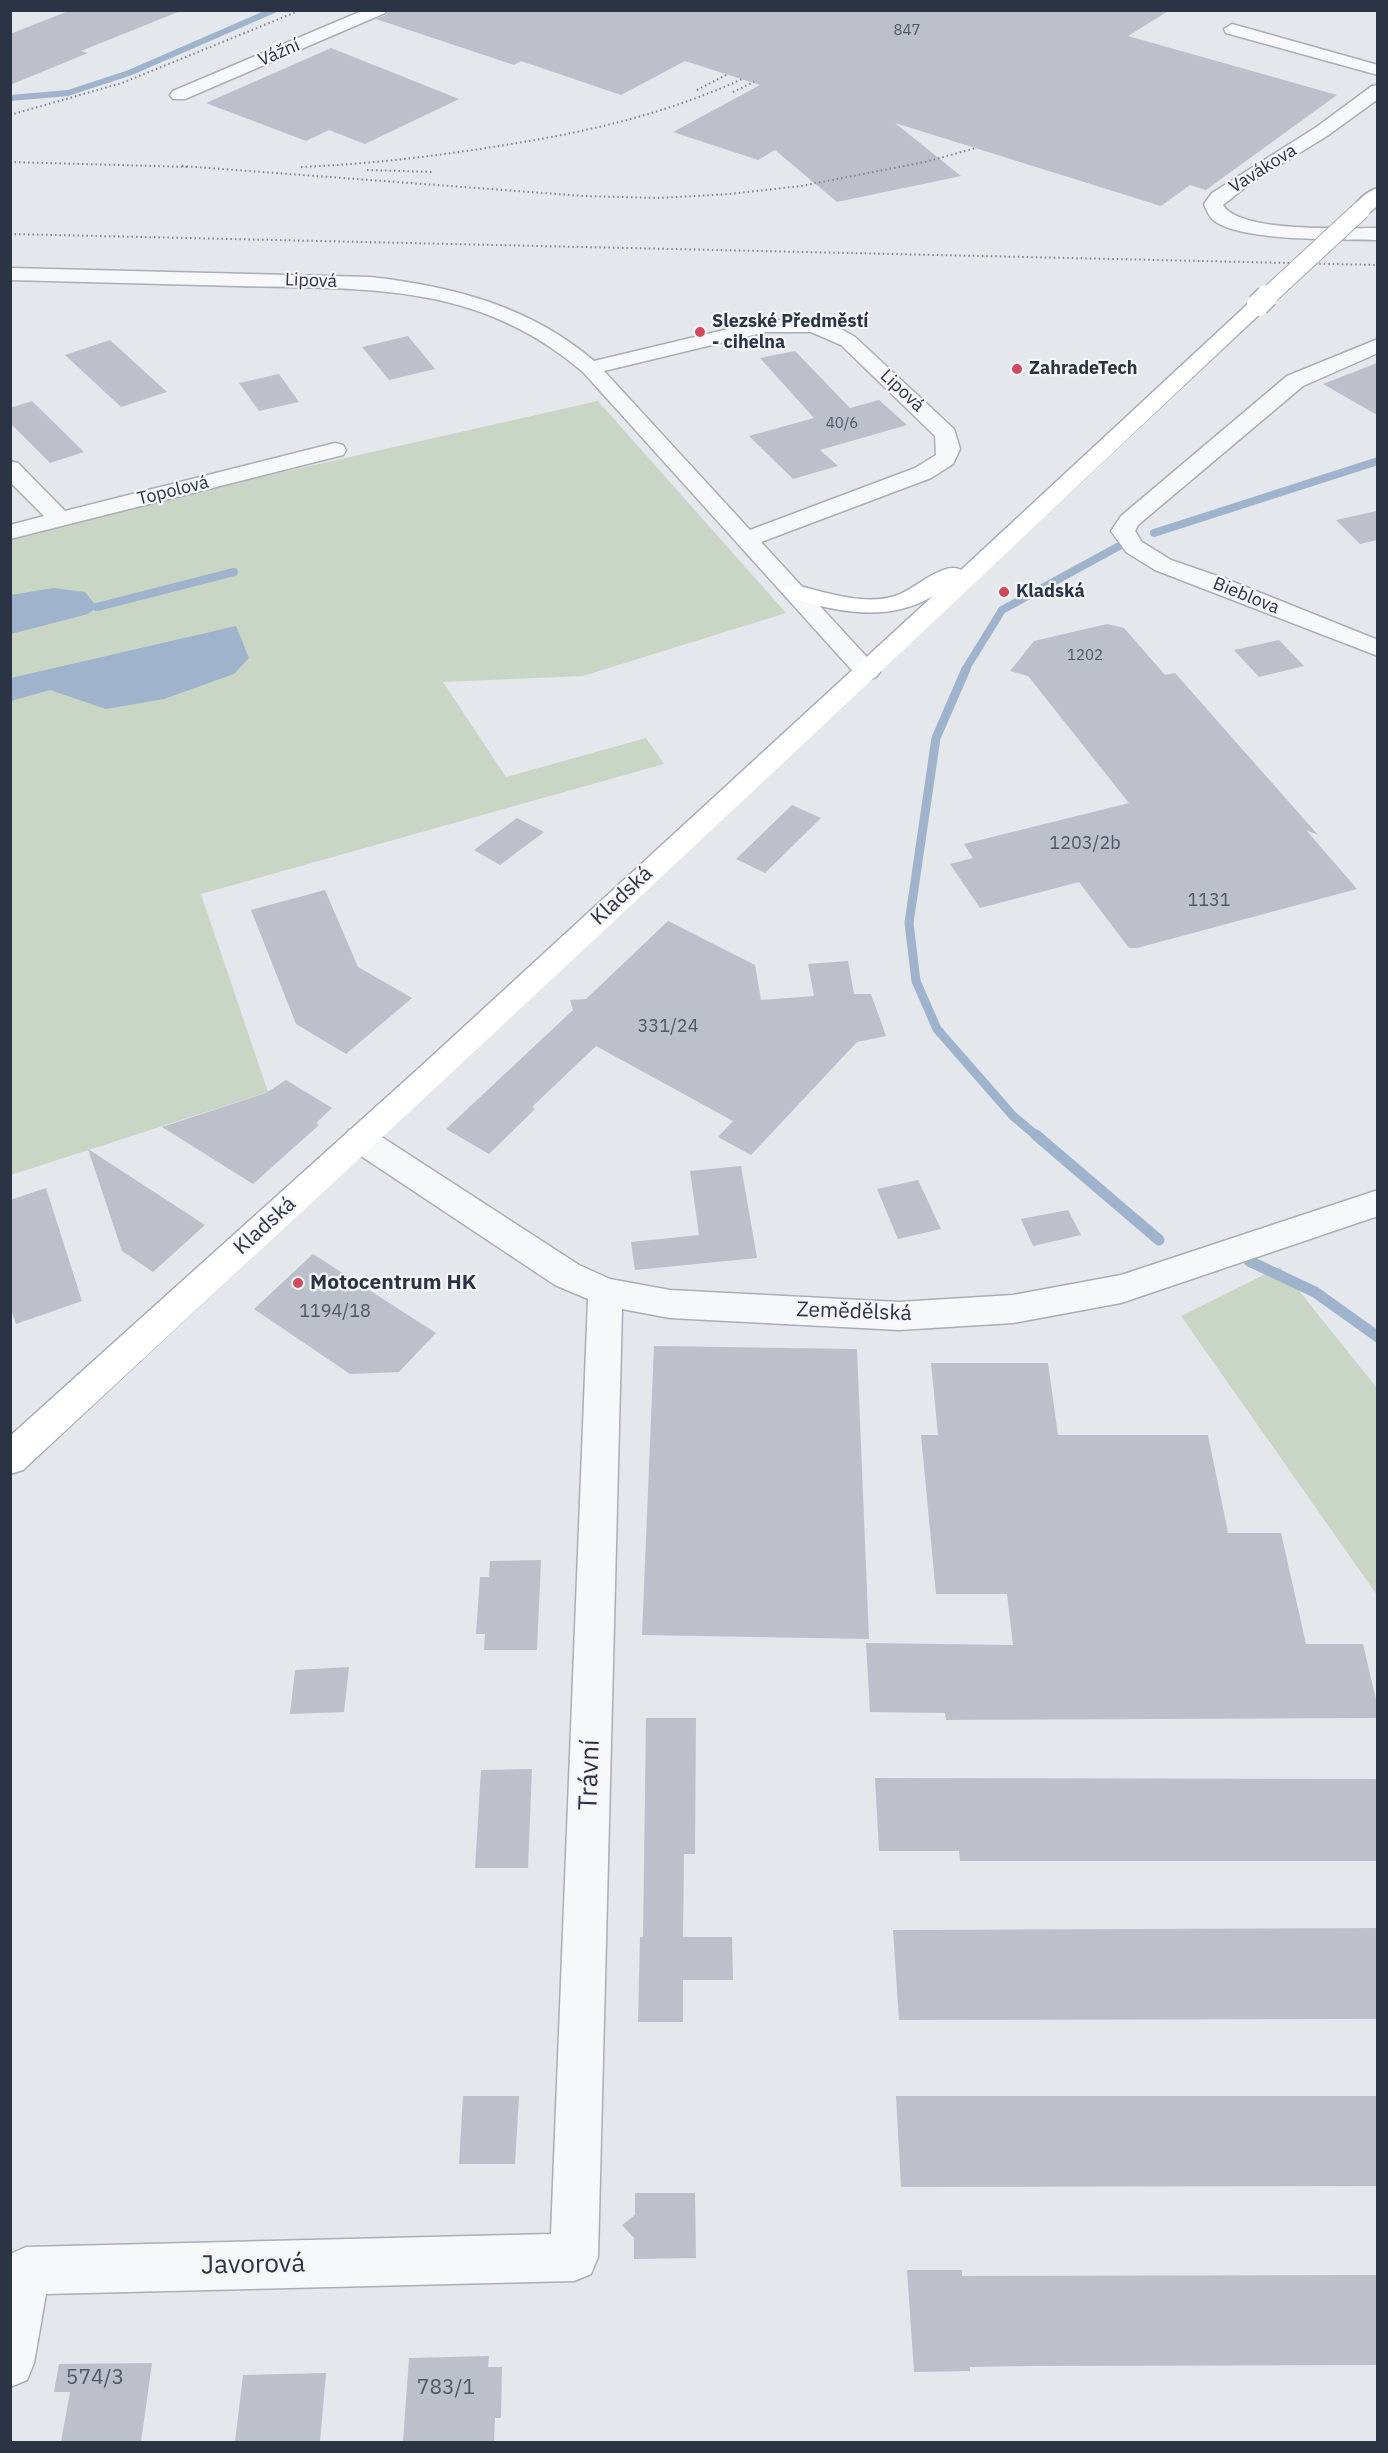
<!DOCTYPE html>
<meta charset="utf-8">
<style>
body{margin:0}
#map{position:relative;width:1388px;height:2453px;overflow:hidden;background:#e4e7ec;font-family:"IBM Plex Sans",sans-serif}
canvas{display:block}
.frame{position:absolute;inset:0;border:12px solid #2b3445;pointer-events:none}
</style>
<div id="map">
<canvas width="1388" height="2453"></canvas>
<div class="frame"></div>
</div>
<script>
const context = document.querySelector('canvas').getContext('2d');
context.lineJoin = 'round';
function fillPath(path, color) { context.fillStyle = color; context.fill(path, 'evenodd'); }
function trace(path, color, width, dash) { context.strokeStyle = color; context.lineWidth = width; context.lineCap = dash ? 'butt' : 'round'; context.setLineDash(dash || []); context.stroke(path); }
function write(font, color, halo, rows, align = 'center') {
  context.font = font + ' "IBM Plex Sans",sans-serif'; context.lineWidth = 4.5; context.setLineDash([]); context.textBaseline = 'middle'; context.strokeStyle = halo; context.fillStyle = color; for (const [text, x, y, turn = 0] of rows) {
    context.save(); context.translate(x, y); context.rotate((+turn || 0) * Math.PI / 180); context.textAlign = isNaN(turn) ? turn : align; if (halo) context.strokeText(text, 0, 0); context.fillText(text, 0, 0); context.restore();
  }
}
fillPath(new Path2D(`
 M 598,401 L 786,613 L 583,676 L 443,682 L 506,777 L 646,738 L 664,764 L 201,894 L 268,1092 L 11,1175 L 11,540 L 199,491 Z
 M 1280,1267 L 1377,1388 L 1377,1595 L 1181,1316 Z`), '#c9d6c5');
fillPath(new Path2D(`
 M 53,588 L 85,592 L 97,607 L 88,614 L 11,634 L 11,595 Z
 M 236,626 L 249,658 L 234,674 L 164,699 L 106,709 L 50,690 L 11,701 L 11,678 Z`), '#9fb4cc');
trace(new Path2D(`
 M 10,98 L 68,93 L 129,73 L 274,10`), '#9fb4cc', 6);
trace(new Path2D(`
 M 1154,533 L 1378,461
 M 97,607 L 234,572
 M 965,670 L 1002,610 L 1121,545`), '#9fb4cc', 8);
trace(new Path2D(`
 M 966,669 L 936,738 L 909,923 L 916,981 L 937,1029 L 1013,1116 L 1038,1137`), '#9fb4cc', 9);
trace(new Path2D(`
 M 1036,1135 L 1159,1240
 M 1249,1261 L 1315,1292 L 1378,1337`), '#9fb4cc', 11);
fillPath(new Path2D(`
 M 71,10 L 178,10 L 178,12 L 81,51 L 88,53 L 10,85 L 10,34 Z
 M 389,10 L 1170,10 L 1128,36 L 1337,95 L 1206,190 L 1190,185 L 1161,206 L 895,123 L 961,176 L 837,202 L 775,150 L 758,160 L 673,132 L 760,85 L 685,61 L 621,95 L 521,61 L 514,65 L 376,19 L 386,15 Z
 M 331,48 L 459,99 L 365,144 L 329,130 L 306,141 L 206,103 Z
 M 408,336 L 435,369 L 389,380 L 362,347 Z
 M 110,340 L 167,392 L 121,407 L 65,355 Z
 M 795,351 L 850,408 L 879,400 L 907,425 L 820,450 L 838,466 L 793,479 L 749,436 L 814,418 L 760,358 Z
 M 1377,363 L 1377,415 L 1323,384 Z
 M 279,374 L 299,402 L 259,411 L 239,383 Z
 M 32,401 L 84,452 L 50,463 L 10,423 L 10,408 Z
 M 1377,511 L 1377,540 L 1360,544 L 1336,520 Z
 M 1107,624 L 1124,628 L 1165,675 L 1175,673 L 1318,835 L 1306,830 L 1357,889 L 1137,948 L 1129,948 L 1079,882 L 980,908 L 950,864 L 973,858 L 964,844 L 1129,803 L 1028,676 L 1010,671 L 1034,641 Z
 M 1279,640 L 1304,666 L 1259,677 L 1234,650 Z
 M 792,805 L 821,818 L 765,873 L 736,859 Z
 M 517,818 L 544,832 L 500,865 L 474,850 Z
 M 325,890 L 358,967 L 412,998 L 346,1054 L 296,1024 L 251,910 Z
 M 668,921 L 755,965 L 761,1000 L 814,996 L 808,964 L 848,961 L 854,994 L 871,994 L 886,1036 L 857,1042 L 751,1155 L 718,1137 L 733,1121 L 596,1046 L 532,1107 L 535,1109 L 489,1154 L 446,1129 L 573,1010 L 570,1000 L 586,999 Z
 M 286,1080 L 332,1108 L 316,1123 L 319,1125 L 253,1184 L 162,1127 L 266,1093 Z
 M 88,1149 L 205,1225 L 153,1272 L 122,1251 Z
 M 741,1166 L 757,1258 L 635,1270 L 631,1242 L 699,1235 L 690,1171 Z
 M 918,1180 L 941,1229 L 898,1239 L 877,1189 Z
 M 46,1188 L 82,1301 L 16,1324 L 10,1306 L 10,1200 Z
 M 1068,1210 L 1081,1235 L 1033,1246 L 1021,1219 Z
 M 313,1254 L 436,1333 L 399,1372 L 350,1374 L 254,1309 Z
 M 654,1346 L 857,1349 L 869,1639 L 642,1635 Z
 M 931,1363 L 1048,1363 L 1058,1435 L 1208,1435 L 1228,1533 L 1281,1533 L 1306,1644 L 1363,1644 L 1377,1704 L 1377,1718 L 946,1720 L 945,1713 L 870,1712 L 866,1643 L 1013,1645 L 1007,1594 L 936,1594 L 921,1435 L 938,1435 Z
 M 541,1560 L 537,1650 L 484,1650 L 485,1634 L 476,1634 L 480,1577 L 489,1577 L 490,1561 Z
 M 349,1667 L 344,1712 L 290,1714 L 295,1670 Z
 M 646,1718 L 696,1718 L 695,1854 L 684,1854 L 683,1937 L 732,1937 L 733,1980 L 683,1980 L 683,2022 L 638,2022 L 640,1937 L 643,1937 Z
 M 532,1769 L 528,1868 L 475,1868 L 481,1770 Z
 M 875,1778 L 1377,1779 L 1377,1861 L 960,1861 L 959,1851 L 879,1851 Z
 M 1377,1928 L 1377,2019 L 899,2020 L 893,1930 Z
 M 463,2096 L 519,2096 L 515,2164 L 459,2164 Z
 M 896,2096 L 1377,2096 L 1377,2186 L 901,2187 Z
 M 635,2193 L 695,2193 L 696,2258 L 634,2259 L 634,2238 L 622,2225 L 635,2215 Z
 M 907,2270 L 962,2270 L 962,2276 L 1377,2275 L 1377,2365 L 1027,2366 L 970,2367 L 970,2371 L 914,2372 Z
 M 489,2356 L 488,2367 L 502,2367 L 501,2418 L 495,2418 L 494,2442 L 403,2442 L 409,2358 Z
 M 152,2363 L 141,2442 L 61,2442 L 70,2392 L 54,2392 L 59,2364 Z
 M 326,2373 L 320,2442 L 235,2442 L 243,2375 Z`), '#bbc0ca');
const minor = new Path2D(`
 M 364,10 L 387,10 L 385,13 L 185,99 L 173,99 L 170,95 L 173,91 Z
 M 1232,24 L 1378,65 L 1378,75 L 1226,33 L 1224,29 Z
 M 1378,85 L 1378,99 L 1327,136 L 1252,182 L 1223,205 C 1240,233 1345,228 1378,228 L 1378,240 C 1340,239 1241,242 1213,220 C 1209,216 1206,209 1204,204 L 1212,193 L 1315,128 L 1372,86 Z
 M 10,268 L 370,277 C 452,286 530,306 594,361 L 766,320 L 813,320 L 841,329 L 855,337 L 954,429 L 960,449 L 953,464 L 931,478 L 761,542 L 876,667 L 880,672 L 876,677 L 867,680 L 858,677 L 583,372 C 478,282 368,289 238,286 C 162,284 86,282 10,280 ZM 766,332 L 811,332 L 841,345 L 935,436 L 936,455 L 915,468 L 750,530 L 604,371 Z
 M 1378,339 L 1378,353 L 1303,386 L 1138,525 L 1135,531 L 1142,542 L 1171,560 L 1226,579 L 1378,640 L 1378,656 L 1155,570 L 1126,552 L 1111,531 L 1121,516 L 1287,376 Z
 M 335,443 L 343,445 L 346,450 L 343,455 L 10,539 L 10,525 L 44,516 L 10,482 L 10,461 L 18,463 L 65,511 Z
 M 360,1127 L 371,1130 L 579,1265 L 610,1279 L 670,1290 L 899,1302 L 1013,1295 L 1121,1275 L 1378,1190 L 1378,1216 L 1121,1303 L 1013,1323 L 899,1330 L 670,1318 L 622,1309 L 598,2257 L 591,2274 L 574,2281 L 46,2294 L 34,2363 L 27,2380 L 10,2387 L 10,2254 L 26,2247 L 551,2234 L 588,1299 L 555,1285 L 349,1148 L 344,1139 L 349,1130 Z`);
const major = new Path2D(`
 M 1378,188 L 1378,205 L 1368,214 L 1354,214 L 1351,210 C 1357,201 1367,191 1378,188 Z
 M 1258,299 L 1265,301 L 1268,305 L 1265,309 C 853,699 439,1086 23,1470 L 10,1474 L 10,1436 L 419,1068 L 933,596 C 886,624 836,611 786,597 L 783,592 L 786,587 L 795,585 C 826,592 863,606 895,596 C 915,590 943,560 961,570 L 1251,301 Z`);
trace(minor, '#a9aeb7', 3);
trace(major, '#a3abb8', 3);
fillPath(minor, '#f7f8fa');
fillPath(major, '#fff');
trace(new Path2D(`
 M 697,90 L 728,74
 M 733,92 L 754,82
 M 10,115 L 122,83 L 301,10
 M 10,162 L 190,167
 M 182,166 L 584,196 L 658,198 L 730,194 L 801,186 L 925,162 L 976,148
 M 301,167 C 370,164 438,156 505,145 C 587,132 666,114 742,79
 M 367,170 L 434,172
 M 10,234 L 1378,265`), '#7d8696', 2, [1.5, 3]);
const majorBridgeFar1 = new Path2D(`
 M 1266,298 L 1361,210`);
const majorBridge = new Path2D(`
 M 1258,305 L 1267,296`);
trace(majorBridgeFar1, '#a3abb8', 20, []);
trace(majorBridge, '#a3abb8', 25, []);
trace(majorBridgeFar1, '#fff', 18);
trace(majorBridge, '#fff', 22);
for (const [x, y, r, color] of [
 [700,332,6,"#d1495b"],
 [1017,369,6,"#d1495b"],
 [1004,592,6,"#d1495b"],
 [298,1283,6,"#d1495b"]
]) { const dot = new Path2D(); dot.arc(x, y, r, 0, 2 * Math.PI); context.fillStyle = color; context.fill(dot); trace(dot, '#f4f6f9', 2); }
write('15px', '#4f5766', null, [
 ["847",907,31],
 ["40/6",842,424],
 ["1202",1085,656]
]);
write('18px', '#2b3445', '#f4f6f9', [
 ["Vážní",279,53,-23],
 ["Vavákova",1263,169,-32],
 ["Lipová",311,281,2],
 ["Lipová",902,391,43],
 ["Topolová",173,491,-14],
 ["Bieblova",1246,596,22]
]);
write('bold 18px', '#2b3445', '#f4f6f9', [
 ["Slezské Předměstí",712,322],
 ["- cihelna",712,343],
 ["ZahradeTech",1029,369],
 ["Kladská",1016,592]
], 'left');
write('18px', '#4f5766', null, [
 ["1203/2b",1085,844],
 ["1131",1209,901],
 ["331/24",668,1027],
 ["1194/18",335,1312]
]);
write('21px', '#2b3445', '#f4f6f9', [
 ["Kladská",622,896,-43],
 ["Kladská",265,1226,-42],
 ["Zemědělská",854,1312,2]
]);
write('bold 21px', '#2b3445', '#f4f6f9', [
 ["Motocentrum HK",310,1283]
], 'left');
write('21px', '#4f5766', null, [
 ["574/3",95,2378],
 ["783/1",446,2388]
]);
write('26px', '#2b3445', '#f4f6f9', [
 ["Trávní",590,1775,-88],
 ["Javorová",253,2265,-1]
]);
</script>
